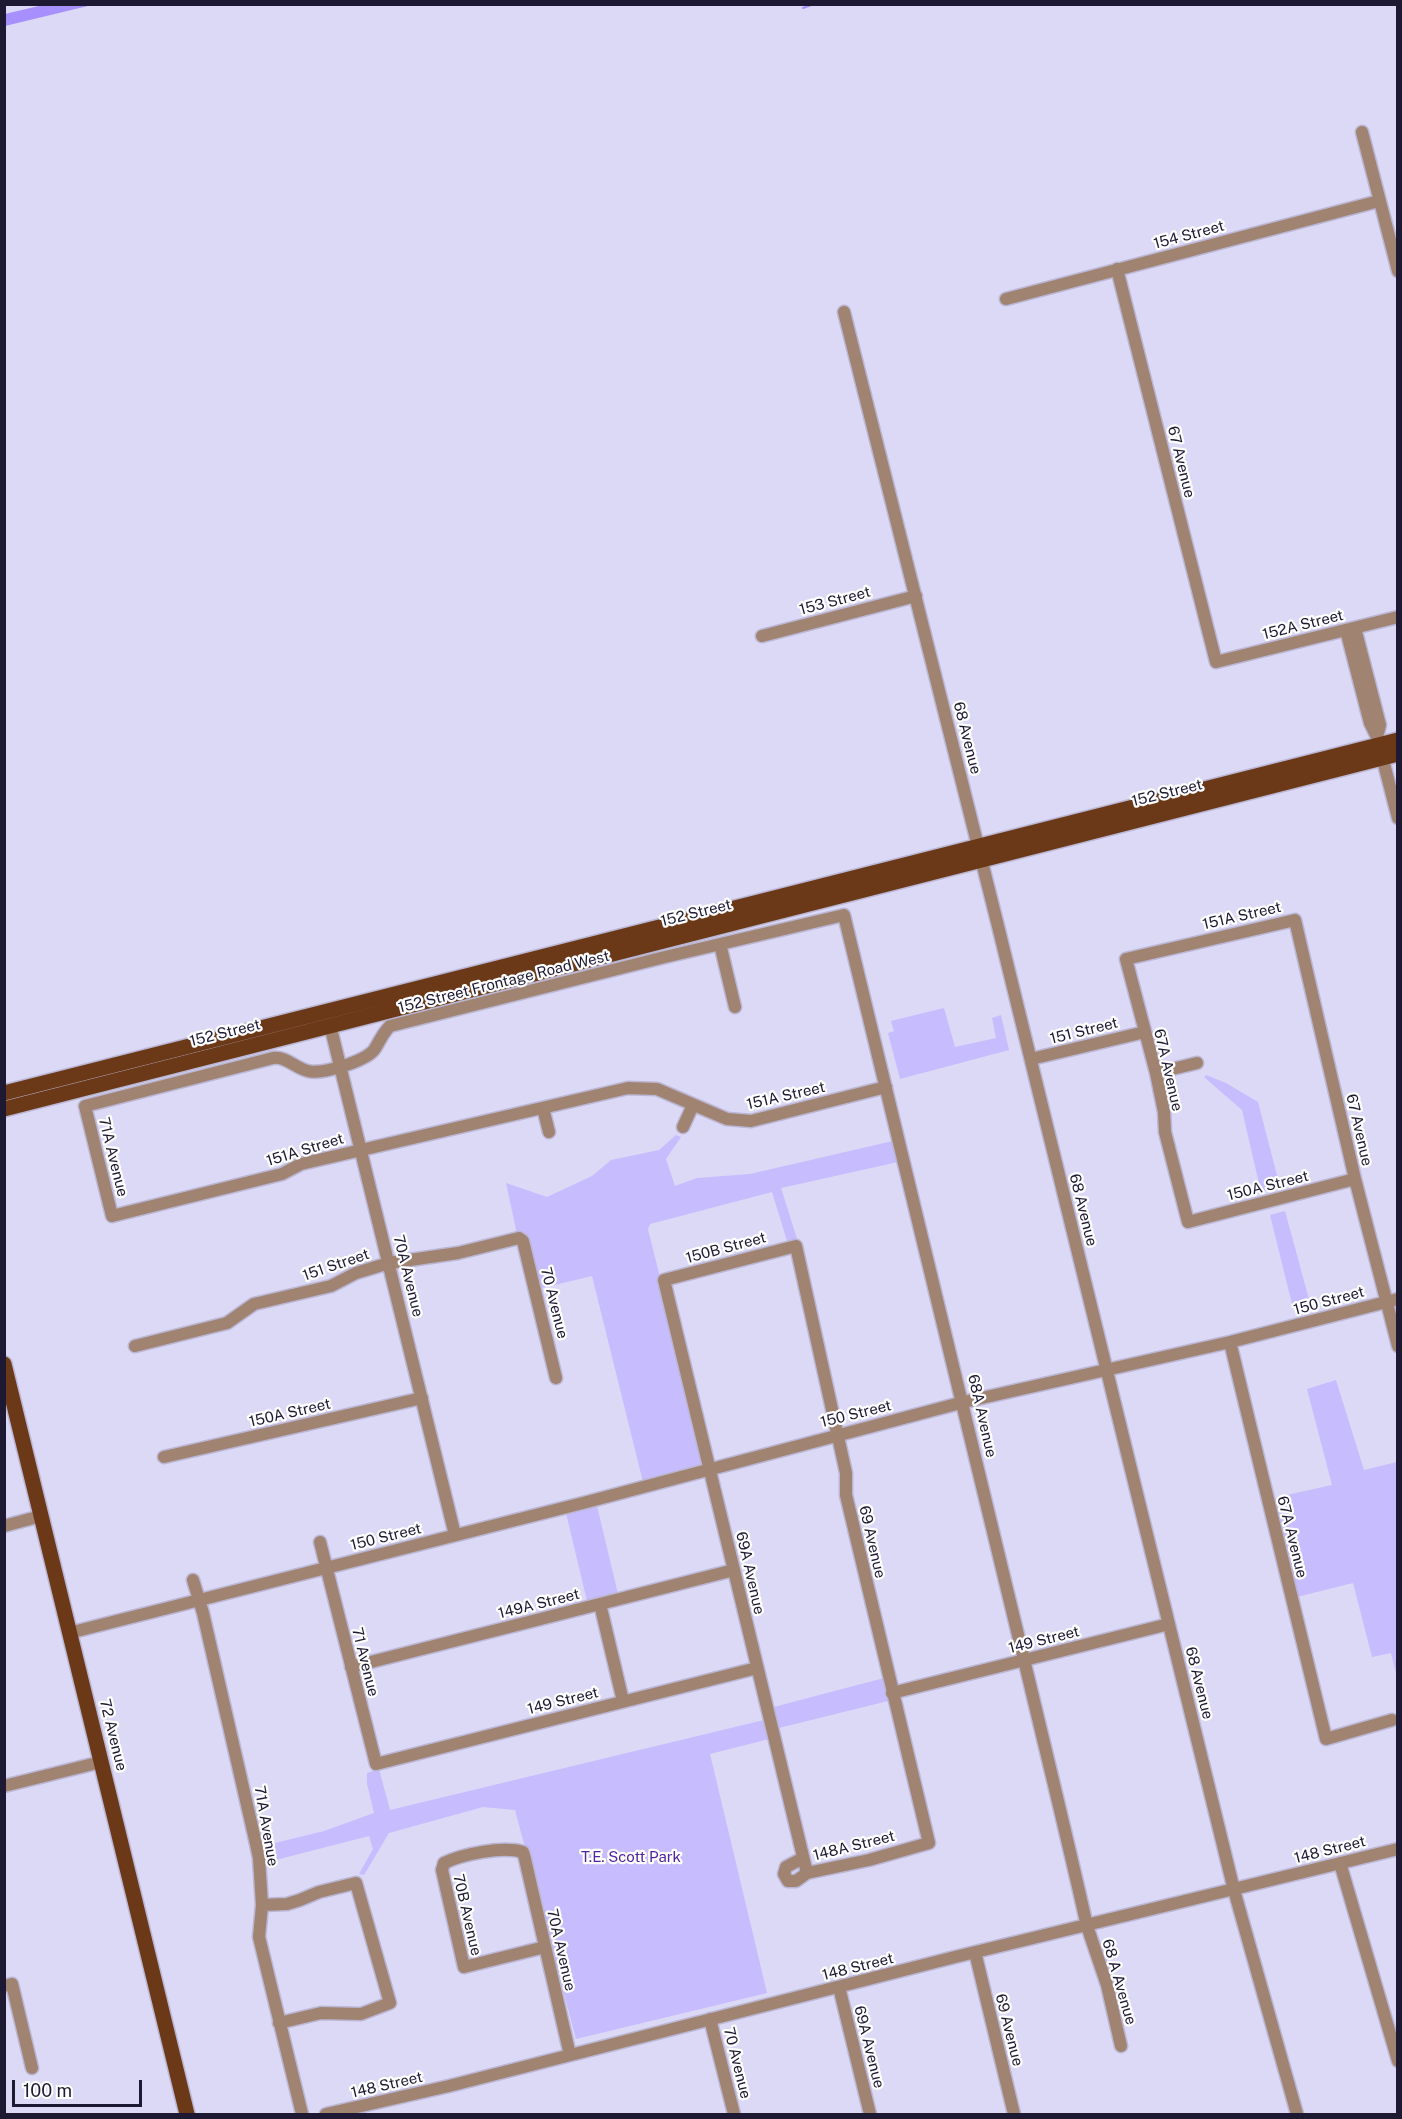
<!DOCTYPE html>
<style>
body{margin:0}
#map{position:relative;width:1402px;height:2119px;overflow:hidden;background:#dcd9f6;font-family:"Public Sans",sans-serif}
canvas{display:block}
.frame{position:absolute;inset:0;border:6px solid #1e1933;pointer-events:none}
.scale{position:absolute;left:12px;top:2080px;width:130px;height:27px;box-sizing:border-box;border:3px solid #1e1933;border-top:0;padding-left:8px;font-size:18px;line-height:21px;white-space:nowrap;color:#1e1933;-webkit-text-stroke:4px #fefefe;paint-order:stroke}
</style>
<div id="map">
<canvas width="1402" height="2119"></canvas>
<div class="frame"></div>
<div class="scale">100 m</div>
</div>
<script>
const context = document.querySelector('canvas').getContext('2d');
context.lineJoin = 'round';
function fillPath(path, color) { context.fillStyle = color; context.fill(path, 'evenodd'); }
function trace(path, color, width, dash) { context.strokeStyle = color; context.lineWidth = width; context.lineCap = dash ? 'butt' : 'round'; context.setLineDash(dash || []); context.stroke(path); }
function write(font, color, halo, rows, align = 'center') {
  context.font = font + ' "Public Sans",sans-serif'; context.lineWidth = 4.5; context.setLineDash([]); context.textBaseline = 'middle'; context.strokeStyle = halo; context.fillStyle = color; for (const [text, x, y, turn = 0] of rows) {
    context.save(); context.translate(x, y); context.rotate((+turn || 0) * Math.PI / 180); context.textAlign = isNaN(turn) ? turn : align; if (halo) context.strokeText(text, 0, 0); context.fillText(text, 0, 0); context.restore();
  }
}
fillPath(new Path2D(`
 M 944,1008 L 955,1047 L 996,1038 L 992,1018 L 1001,1015 L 1009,1050 L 900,1079 L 888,1033 L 894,1031 L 891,1021 Z
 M 1206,1075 L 1226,1083 L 1258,1102 L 1280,1187 L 1261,1192 L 1242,1110 L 1204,1077 Z
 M 676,1135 L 681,1137 L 666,1159 L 675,1186 L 697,1178 L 750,1174 L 893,1141 L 898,1162 L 781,1188 L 798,1242 L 788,1244 L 772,1192 L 650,1224 L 648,1229 L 707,1467 L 643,1482 L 592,1276 L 538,1289 L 525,1233 L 517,1234 L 506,1183 L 547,1197 L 592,1176 L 611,1160 L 659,1150 Z
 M 1285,1211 L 1310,1303 L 1293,1308 L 1270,1215 Z
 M 1336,1380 L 1364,1470 L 1397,1462 L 1397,1677 L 1391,1653 L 1372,1657 L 1353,1583 L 1297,1597 L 1279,1512 L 1286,1506 L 1282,1496 L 1332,1485 L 1307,1389 Z
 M 596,1502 L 619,1598 L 588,1605 L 565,1509 Z
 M 884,1678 L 888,1701 L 775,1729 L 770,1708 Z
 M 764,1720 L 769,1739 L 710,1754 L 767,1993 L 576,2039 L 515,1810 L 483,1807 L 389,1833 L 364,1875 L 359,1874 L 373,1849 L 369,1836 L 268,1862 L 263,1846 L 324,1831 L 374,1813 L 367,1784 L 367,1773 L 379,1769 L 390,1810 Z`), '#c6bcfe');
fillPath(new Path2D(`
 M 43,5 L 43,4 L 92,5 L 5,26 L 5,14 Z`), '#a790fd');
trace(new Path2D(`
 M 803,8 L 814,4`), '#a790fd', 2);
const minor = new Path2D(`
 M 1362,132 L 1398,271
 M 1117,269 L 1216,662 L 1398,617
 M 1006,299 L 1379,201
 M 844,312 L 998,926 L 1234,1890 L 1297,2114
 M 1355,628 L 1380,725 L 1377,737
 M 1346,630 L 1370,723 L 1377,737 L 1398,818
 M 762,636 L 916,596
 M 720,944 L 735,1007
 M 330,1025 L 455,1535
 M 1031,1059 L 1145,1032
 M 1156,1073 L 1197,1063
 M 886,1087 L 751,1121 L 727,1119 L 657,1089 L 628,1088 L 301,1164 L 282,1174 L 112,1216 L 85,1106 L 273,1058 C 286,1056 295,1068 308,1071 C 322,1075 365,1061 374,1050 C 380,1041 382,1034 390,1026 L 665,957 L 844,915 C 906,1167 968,1419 1027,1672 C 1047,1756 1068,1841 1087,1926 L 1107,1985 L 1121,2046
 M 543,1108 L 549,1132
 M 683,1127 L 693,1105
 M 1355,1179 L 1188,1222 L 1165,1132 L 1164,1112 L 1156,1073 L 1126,959 L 1295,920 L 1355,1179 L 1398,1346
 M 1230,1342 L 1326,1739 L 1392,1720
 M 135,1346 L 227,1323 L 254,1304 L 331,1286 L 356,1273 L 389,1263 L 458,1253 L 519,1238 L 523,1241 L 556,1378
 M 164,1457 L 422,1398
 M 4,1526 L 41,1516
 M 320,1542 L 376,1764 L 757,1668
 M 193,1580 L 203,1613 L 256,1844 L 259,1858 L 262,1905 L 259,1937 L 302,2114
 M 600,1604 L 623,1701
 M 69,1633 L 583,1503 L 964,1402 L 1230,1342 L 1398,1299
 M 351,1667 L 734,1570
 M 892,1693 L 1169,1624
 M 4,1786 L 101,1762
 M 803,1858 L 786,1867 L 784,1874 L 788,1881 L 796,1881 L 807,1873 L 869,1860 L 929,1843 L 846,1495 L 846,1473 L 796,1246 L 664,1280 L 807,1873
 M 1340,1863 L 1398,2061
 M 262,1905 L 287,1904 L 300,1900 L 319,1892 L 356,1883 L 390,2003 L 361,2014 L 321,2013 L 279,2023
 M 545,1947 L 464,1967 L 442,1870 L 444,1863 C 463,1854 502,1846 523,1852 L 525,1859 L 570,2055
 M 975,1952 L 1014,2114
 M 4,1986 L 12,1984 L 32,2068
 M 839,1987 L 870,2114
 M 710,2019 L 734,2114
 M 326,2114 L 449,2086 L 955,1957 L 1398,1849`);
const major = new Path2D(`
 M 4,1093 L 1398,740
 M 4,1109 L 1398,754
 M 4,1364 L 187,2114`);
trace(minor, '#bab6d3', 15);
trace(major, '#bab6d3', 18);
trace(minor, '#a18372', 12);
trace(major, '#6b3918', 15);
write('15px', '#1e1933', '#fefefe', [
 ["154 Street",1189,235,-15],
 ["67 Avenue",1181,462,76],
 ["153 Street",835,601,-15],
 ["152A Street",1303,625,-14],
 ["68 Avenue",967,738,76],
 ["152 Street",1167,793,-14],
 ["152 Street",696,913,-14],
 ["151A Street",1242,916,-13],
 ["152 Street Frontage Road West",504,982,-14],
 ["151 Street",1084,1031,-14],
 ["152 Street",225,1033,-14],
 ["67A Avenue",1168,1070,77],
 ["151A Street",786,1096,-13],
 ["67 Avenue",1359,1130,77],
 ["151A Street",305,1150,-17],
 ["71A Avenue",113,1157,76],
 ["150A Street",1268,1186,-14],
 ["68 Avenue",1083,1210,76],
 ["150B Street",726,1248,-15],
 ["151 Street",336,1265,-19],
 ["70A Avenue",408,1276,76],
 ["150 Street",1329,1301,-15],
 ["70 Avenue",554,1303,76],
 ["150A Street",290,1413,-13],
 ["150 Street",856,1414,-14],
 ["68A Avenue",982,1416,77],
 ["150 Street",386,1537,-14],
 ["67A Avenue",1292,1537,76],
 ["69 Avenue",872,1542,77],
 ["69A Avenue",750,1573,77],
 ["149A Street",539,1604,-14],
 ["149 Street",1044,1640,-14],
 ["71 Avenue",365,1662,76],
 ["68 Avenue",1199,1683,76],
 ["149 Street",563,1701,-14],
 ["72 Avenue",113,1735,76],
 ["71A Avenue",266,1826,80],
 ["148A Street",854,1846,-14],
 ["148 Street",1330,1850,-14],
 ["70B Avenue",467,1915,77],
 ["70A Avenue",561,1950,77],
 ["148 Street",858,1967,-14],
 ["68 A Avenue",1119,1982,74],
 ["69 Avenue",1009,2030,76],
 ["69A Avenue",869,2047,76],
 ["70 Avenue",737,2063,76],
 ["148 Street",387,2085,-13]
]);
write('15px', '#4f23a1', '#fefefe', [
 ["T.E. Scott Park",631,1857]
]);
</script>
